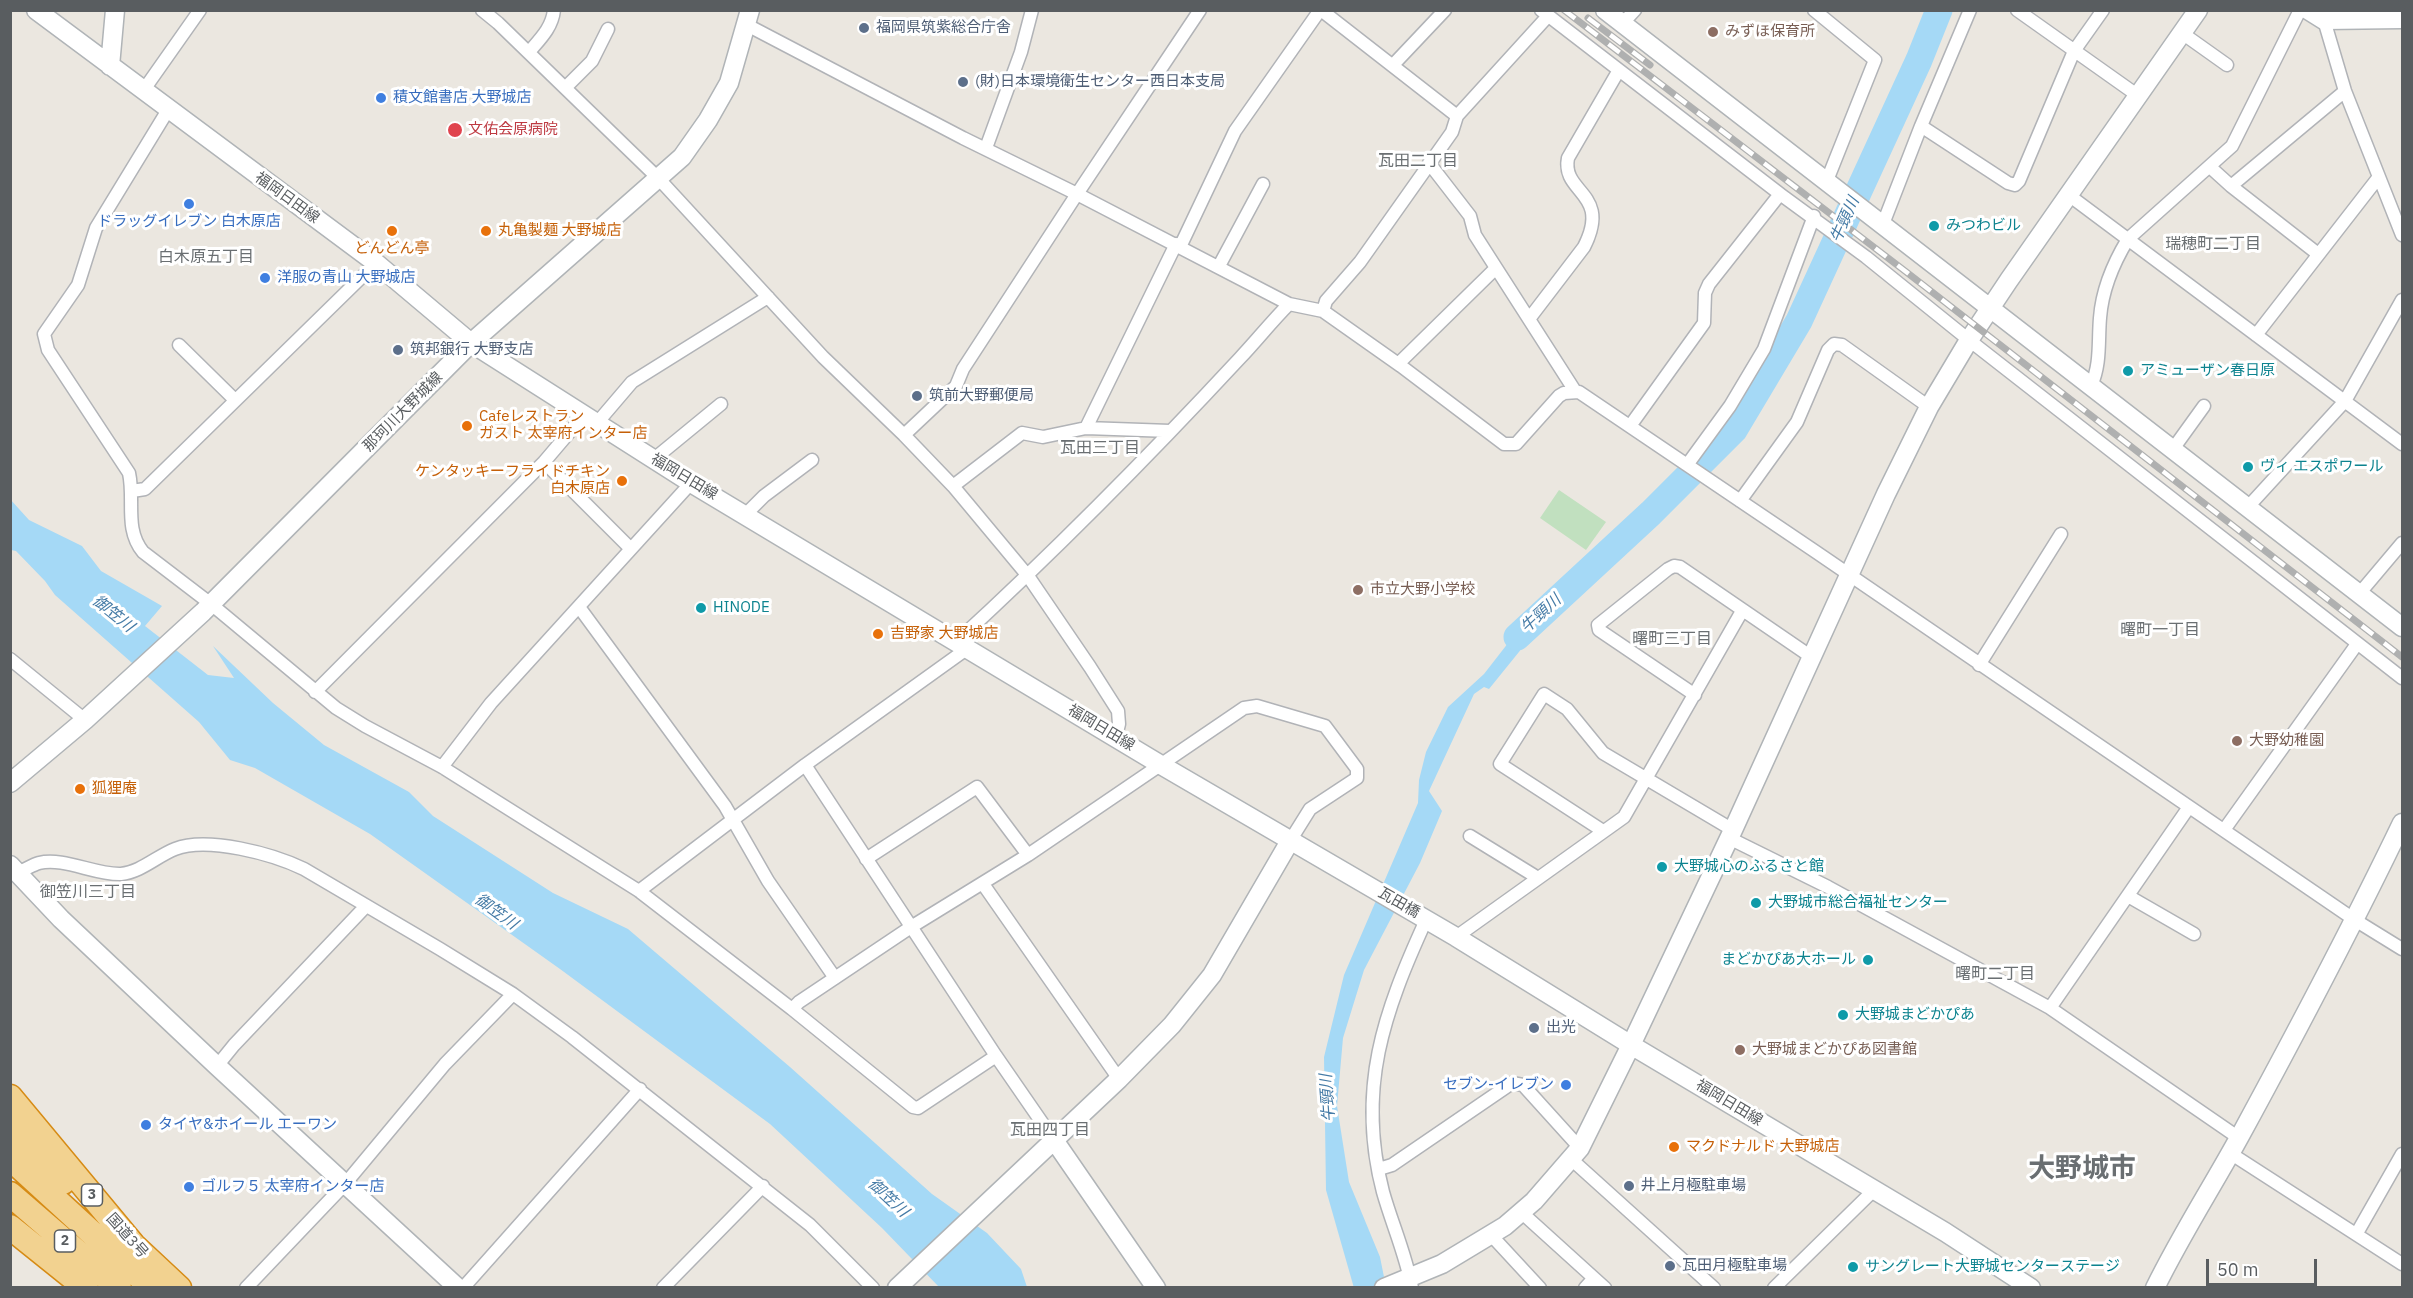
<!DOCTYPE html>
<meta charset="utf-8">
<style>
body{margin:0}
#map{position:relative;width:2413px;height:1298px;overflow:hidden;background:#ebe7e0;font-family:"IBM Plex Sans",sans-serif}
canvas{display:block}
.frame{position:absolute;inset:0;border:12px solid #595d60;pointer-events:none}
.scale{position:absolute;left:2206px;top:1259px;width:111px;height:27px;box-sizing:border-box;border:3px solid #595d60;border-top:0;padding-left:8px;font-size:18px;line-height:21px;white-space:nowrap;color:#595d60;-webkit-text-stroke:4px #fff;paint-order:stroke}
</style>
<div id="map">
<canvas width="2413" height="1298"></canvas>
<div class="frame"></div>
<div class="scale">50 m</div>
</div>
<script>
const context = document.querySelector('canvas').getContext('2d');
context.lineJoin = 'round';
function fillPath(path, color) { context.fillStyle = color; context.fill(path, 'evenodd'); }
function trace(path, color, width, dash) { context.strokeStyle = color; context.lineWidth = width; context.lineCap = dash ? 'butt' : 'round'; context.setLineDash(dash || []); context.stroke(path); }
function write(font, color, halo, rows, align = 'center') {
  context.font = font + ' "IBM Plex Sans","Noto Sans JP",sans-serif'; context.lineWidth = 6; context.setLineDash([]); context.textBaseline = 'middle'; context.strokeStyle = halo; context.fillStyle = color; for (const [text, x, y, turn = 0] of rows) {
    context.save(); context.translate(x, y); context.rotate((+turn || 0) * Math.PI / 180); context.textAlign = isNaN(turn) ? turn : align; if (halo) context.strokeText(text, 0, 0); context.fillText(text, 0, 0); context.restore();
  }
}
fillPath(new Path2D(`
 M 1559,490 L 1606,522 L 1586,550 L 1540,518 Z`), '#c1e0bf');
fillPath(new Path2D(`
 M 10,499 L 29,520 L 82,546 L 101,571 L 162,606 L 145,626 L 208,675 L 234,678 L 213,646 L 273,703 L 324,745 L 409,792 L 433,816 L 553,893 L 628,929 L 790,1067 L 932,1194 L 987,1233 L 1021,1269 L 1027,1287 L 939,1287 L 882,1228 L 770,1124 L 560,969 L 370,834 L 255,768 L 230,760 L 199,722 L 55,595 L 45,581 L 16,551 L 11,550 Z
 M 1548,607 L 1527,642 L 1489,689 L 1484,687 L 1474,694 L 1429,791 L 1442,811 L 1420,863 L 1364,970 L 1343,1038 L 1337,1106 L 1349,1182 L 1380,1257 L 1386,1287 L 1354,1288 L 1326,1190 L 1324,1057 L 1344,975 L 1418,803 L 1419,780 L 1426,752 L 1448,707 L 1484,674 L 1519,629 Z`), '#a5d9f6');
trace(new Path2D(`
 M 1517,637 L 1651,513 L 1734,430 L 1799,321 L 1919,60 L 1939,10`), '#a5d9f6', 27);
const street = new Path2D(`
 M 482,10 L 498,23 L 659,179 L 823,357 L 904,435 L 953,486 L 1028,576 L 1090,667 L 1118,711 L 1119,724 L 1116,736
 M 1321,10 L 1457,116
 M 1541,10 L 1780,194 L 1866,257 L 1969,340 L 2402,678
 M 1814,10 L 1875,60 L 1826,183
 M 2017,10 L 2137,95
 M 2324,20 L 2345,91 L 2402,235
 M 1622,24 L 1635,10
 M 747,25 L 963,138 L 1077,194 L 1289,304 L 1323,311 L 1401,366 L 1504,444 L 1516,444 L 1559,396 L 1564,393 L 1579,392 C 1839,566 2096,744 2355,920 L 2402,949
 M 2182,33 L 2227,65
 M 529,52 C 540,39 552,28 554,10
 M 1393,65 L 1445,10
 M 566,87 L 592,61 L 608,29
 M 143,91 L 200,10
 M 168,110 L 96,228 L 78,285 L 44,334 L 48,350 L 129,473 C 135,500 124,529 143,552 L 211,604 L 336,708 L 365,726 L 442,767 L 639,891 L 792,1009 L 913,1107 L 918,1108 L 996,1056
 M 1921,126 L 2008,183 L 2015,185 L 2019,181 L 2074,51 L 2103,10
 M 986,148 L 1021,52 L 1032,10
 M 1429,163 L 1470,216 L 1475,235 L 1575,391
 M 2210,167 L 2231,186 L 2318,254
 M 2231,186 L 2345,91
 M 2070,196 L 2402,444
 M 1883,224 L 1921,126 L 1970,10
 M 1180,247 L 1235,131 L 1320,10
 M 1219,266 L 1263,184
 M 1323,311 L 1326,301 L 1360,262 L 1452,132 L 1457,116 L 1548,16
 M 1529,319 L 1584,247 C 1612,192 1561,194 1568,158 L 1619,70
 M 2256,335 L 2378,178
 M 179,345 L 235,400
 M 1398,364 L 1496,268
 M 2091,386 C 2101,364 2098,342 2100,318 C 2102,291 2114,262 2128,239 L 2232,146 L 2300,10
 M 597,423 L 632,382 L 768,297
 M 1630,426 L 1704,323 L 1705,293 L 1709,284 L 1780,194
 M 1086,428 L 1170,431
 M 904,435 L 956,386 L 963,369 L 1077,194 L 1200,10
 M 2173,449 L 2204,406
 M 654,459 L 721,404
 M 544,462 L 630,548
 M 1687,465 L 1730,406 L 1764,349 L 1814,216
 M 953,486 L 1022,433 L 1043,437 L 1086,428 L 1176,244
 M 132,491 L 145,489 L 376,263
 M 1740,501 L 1797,422 L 1828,350 L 1834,344 L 1842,345 L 1929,407
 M 2247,508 L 2345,401 L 2402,300
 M 746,514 L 764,496 L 812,460
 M 2359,594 L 2402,543
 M 579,607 L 725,806 L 768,881 L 835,978
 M 957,641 C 1055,551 1149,456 1240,358 C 1257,340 1272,321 1289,304
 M 10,659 L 85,720
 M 1979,665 L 2061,534
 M 315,692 L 544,462 L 584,415
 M 1695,695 L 1599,630 L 1598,625 L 1668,569 L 1674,566 L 1680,567 L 1813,658
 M 805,765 L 996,1056 L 1054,1140
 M 442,767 L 491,703 L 691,483
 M 2224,830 L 2357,644
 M 1603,831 L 1500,764 L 1544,694 L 1567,709 L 1603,753 L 1733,830
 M 1470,836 L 1538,878
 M 1729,838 L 1828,887 L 2050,1008 L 2239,1138
 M 866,859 L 977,787 L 1028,855
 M 18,872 C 25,870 32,865 39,863 C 64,857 95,875 121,874 C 141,872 157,856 175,849 C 207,836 273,854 304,869 L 440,949 L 513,994 L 572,1037 L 810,1225 L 873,1288
 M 983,884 L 1119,1079
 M 639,891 L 805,765 L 968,648
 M 2128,896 L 2194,934
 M 1456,937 L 1624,817 L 1742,611
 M 2050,1008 L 2189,807
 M 792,1009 L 799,1002 L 911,927 L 1028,855 L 1244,708 L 1257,706 L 1325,726 L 1357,769 L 1357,778 L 1310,809 L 1290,841
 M 217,1066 L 234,1045 L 366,906
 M 2230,1153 L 2402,1264
 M 1571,1159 L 1714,1288
 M 1379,1169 L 1392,1165 L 1512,1083 L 1523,1085 L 1580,1148
 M 1521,1212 L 1605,1288
 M 2357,1233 L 2402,1154
 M 1491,1235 L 1540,1288
 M 246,1288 L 345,1184 L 445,1064 L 513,994
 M 463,1288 L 640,1089
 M 663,1288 L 763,1186
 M 1412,1288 C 1406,1255 1392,1224 1383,1192 C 1356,1089 1384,1012 1426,920
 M 1585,1288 L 1594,1278
 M 1774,1288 L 1875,1189`);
const secondary = new Path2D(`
 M 36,10 L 376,263 L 471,343 L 691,483 L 1161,765 L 1456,937 L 1631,1045 L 1945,1232 L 2031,1288
 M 1605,10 L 2402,627
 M 2308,10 L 2324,20 L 2402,19
 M 110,66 L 115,10
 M 10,783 L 85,720 L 203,612 L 471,343 L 682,157 L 708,120 L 729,83 L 750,10
 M 10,865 L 61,919 L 217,1066 L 458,1288
 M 1054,1140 L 1156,1288
 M 897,1288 L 1119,1079 L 1172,1025 L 1212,975 L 1290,841
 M 1384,1288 L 1442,1264 L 1505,1226 L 1534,1201 L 1580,1148 L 1631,1045 L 1733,830 L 1886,494 L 1929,407 L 1969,340 L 2009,280 L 2198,10
 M 2155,1288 C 2181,1235 2212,1187 2240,1136 C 2296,1033 2351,929 2402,823`);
const highway = new Path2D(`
 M 10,1097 L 133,1245 L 179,1288
 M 10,1128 L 63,1182
 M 10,1158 L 152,1288
 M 10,1194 L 119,1288
 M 10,1227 L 86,1288`);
trace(street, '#b1b3b7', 15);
trace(secondary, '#b0b4b7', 21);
trace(highway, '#d68b15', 27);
trace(street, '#fff', 12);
trace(secondary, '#fff', 18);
trace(highway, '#f2d290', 24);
const rail = new Path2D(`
 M 1564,10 L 1905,271 L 2402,657
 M 1588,18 L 1650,65`);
trace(rail, '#afb0b0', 7);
trace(rail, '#fff', 4.5, [14]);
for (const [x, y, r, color] of [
 [864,28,6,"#5c6f8a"],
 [1713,32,6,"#8d6e63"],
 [963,82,6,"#5c6f8a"],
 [381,98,6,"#3f7fe0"],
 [455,130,8,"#e0444e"],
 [189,204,6,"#3f7fe0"],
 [1934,226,6,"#0f9aa8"],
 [392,231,6,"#e8710a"],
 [486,231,6,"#e8710a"],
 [265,278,6,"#3f7fe0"],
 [398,350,6,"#5c6f8a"],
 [2128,371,6,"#0f9aa8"],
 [917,396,6,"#5c6f8a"],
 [467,426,6,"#e8710a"],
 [2248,467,6,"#0f9aa8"],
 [622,481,6,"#e8710a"],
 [1358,590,6,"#8d6e63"],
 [701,608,6,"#0f9aa8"],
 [878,634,6,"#e8710a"],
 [2237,741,6,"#8d6e63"],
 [80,789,6,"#e8710a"],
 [1662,867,6,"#0f9aa8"],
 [1756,903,6,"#0f9aa8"],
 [1868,960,6,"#0f9aa8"],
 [1843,1015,6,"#0f9aa8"],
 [1534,1028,6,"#5c6f8a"],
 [1740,1050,6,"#8d6e63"],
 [1566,1085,6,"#3f7fe0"],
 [146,1125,6,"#3f7fe0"],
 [1674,1147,6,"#e8710a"],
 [1629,1186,6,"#5c6f8a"],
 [189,1187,6,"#3f7fe0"],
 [1670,1266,6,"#5c6f8a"],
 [1853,1267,6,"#0f9aa8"]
]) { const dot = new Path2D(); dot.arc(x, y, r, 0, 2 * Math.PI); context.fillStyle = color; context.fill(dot); trace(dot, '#fff', 2); }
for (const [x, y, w] of [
 [92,1195,21],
 [65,1241,21]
]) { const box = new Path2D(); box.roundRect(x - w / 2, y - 11, w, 22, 4.5); context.fillStyle = '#fff'; context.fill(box); trace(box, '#595d60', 1.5); }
write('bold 14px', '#595d60', null, [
 ["3",92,1195],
 ["2",65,1241]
]);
write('15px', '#4e5e75', '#fff', [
 ["福岡県筑紫総合庁舎",876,28],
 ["(財)日本環境衛生センター西日本支局",975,82],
 ["筑邦銀行 大野支店",410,350],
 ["筑前大野郵便局",929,396],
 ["出光",1546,1028],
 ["井上月極駐車場",1641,1186],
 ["瓦田月極駐車場",1682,1266]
], 'left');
write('15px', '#785e54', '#fff', [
 ["みずほ保育所",1725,32],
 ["市立大野小学校",1370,590],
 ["大野幼稚園",2249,741],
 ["大野城まどかぴあ図書館",1752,1050]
], 'left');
write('15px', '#366cbe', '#fff', [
 ["積文館書店 大野城店",393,98],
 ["ドラッグイレブン 白木原店",189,222,"center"],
 ["洋服の青山 大野城店",277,278],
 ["セブン-イレブン",1554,1085,"right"],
 ["タイヤ&ホイール エーワン",158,1125],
 ["ゴルフ５ 太宰府インター店",201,1187]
], 'left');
write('15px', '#be3a42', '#fff', [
 ["文佑会原病院",468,130]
], 'left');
write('15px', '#595d60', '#fff', [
 ["福岡日田線",287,198,36],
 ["那珂川大野城線",403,412,-45],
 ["福岡日田線",684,477,31],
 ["福岡日田線",1101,728,31],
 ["瓦田橋",1399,903,30],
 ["福岡日田線",1729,1103,31],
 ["国道3号",127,1236,48]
]);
write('15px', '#0d838f', '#fff', [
 ["みつわビル",1946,226],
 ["アミューザン春日原",2140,371],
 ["ヴィ エスポワール",2260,467],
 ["HINODE",713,608],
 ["大野城心のふるさと館",1674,867],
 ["大野城市総合福祉センター",1768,903],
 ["まどかぴあ大ホール",1856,960,"right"],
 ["大野城まどかぴあ",1855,1015],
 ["サングレート大野城センターステージ",1865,1267]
], 'left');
write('15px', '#c56008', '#fff', [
 ["丸亀製麺 大野城店",498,231],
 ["どんどん亭",392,249,"center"],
 ["Cafeレストラン",479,417],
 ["ガスト 太宰府インター店",479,434],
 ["ケンタッキーフライドチキン",610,472,"right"],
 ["白木原店",610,489,"right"],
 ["吉野家 大野城店",890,634],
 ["狐狸庵",92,789],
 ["マクドナルド 大野城店",1686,1147]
], 'left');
write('16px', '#6a6f72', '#fff', [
 ["瓦田二丁目",1418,161],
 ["瑞穂町二丁目",2213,244],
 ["白木原五丁目",206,257],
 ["瓦田三丁目",1100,448],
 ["曙町一丁目",2160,630],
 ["曙町三丁目",1672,639],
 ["御笠川三丁目",88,892],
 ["曙町二丁目",1995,974],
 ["瓦田四丁目",1050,1130]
]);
write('italic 16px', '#457ba6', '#fff', [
 ["牛頸川",1845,220,-66],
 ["御笠川",113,614,39],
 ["牛頸川",1541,614,-43],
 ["御笠川",496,912,36],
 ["牛頸川",1328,1098,-94],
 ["御笠川",888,1198,43]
]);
write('bold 27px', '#6a6f72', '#fff', [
 ["大野城市",2082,1169]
]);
</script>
